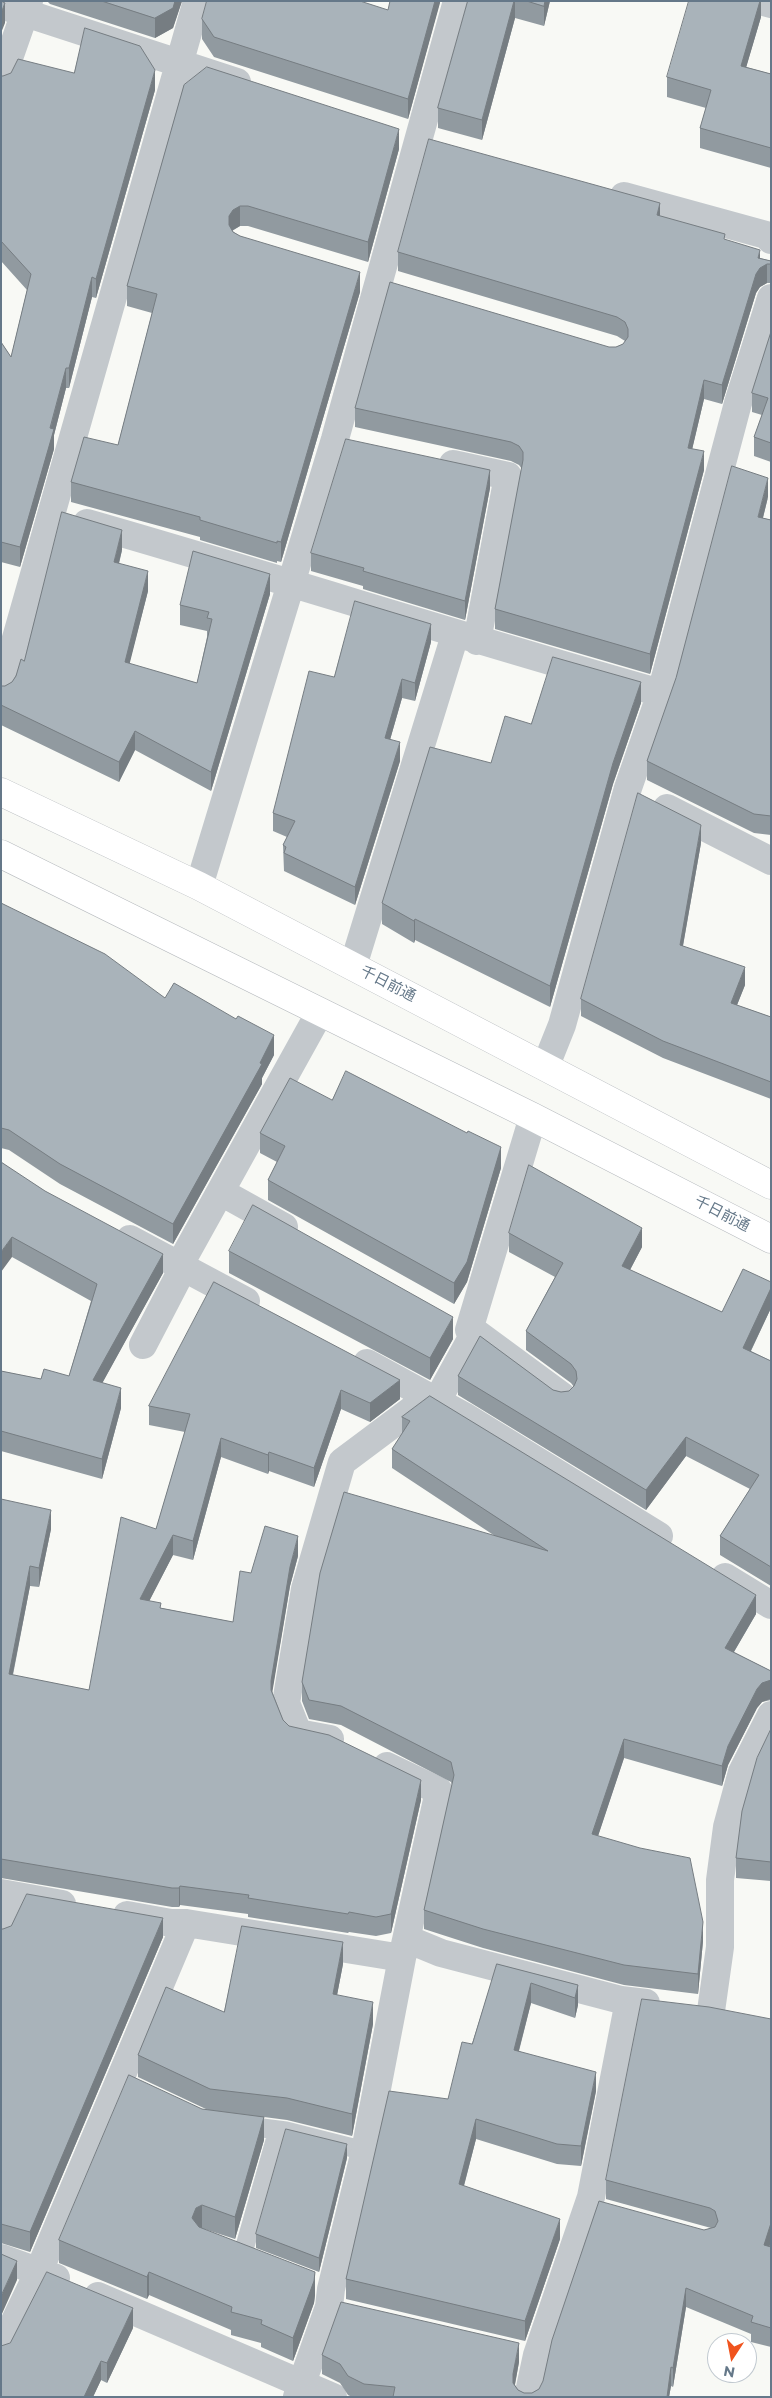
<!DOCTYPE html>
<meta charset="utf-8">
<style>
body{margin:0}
#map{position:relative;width:772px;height:2398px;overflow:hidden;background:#f8f9f5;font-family:Montserrat,sans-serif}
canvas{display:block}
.frame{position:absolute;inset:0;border:2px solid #657889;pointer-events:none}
.north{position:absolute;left:707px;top:2333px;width:50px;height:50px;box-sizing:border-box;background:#fff;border:1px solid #c1c9d0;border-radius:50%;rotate:191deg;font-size:14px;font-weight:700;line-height:20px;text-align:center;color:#657889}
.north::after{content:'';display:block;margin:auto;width:18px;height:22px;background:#f0541e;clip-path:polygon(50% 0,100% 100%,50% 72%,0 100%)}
</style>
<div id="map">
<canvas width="772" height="2398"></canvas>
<div class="frame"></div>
<div class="north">N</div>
</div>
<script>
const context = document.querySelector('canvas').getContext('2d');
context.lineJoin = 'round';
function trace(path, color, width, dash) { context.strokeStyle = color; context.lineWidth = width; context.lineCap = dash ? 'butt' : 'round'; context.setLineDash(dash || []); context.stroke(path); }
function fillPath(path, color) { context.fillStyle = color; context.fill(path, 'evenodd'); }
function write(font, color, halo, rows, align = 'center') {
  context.font = font + ' Montserrat,"Noto Sans JP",sans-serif'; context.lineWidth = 5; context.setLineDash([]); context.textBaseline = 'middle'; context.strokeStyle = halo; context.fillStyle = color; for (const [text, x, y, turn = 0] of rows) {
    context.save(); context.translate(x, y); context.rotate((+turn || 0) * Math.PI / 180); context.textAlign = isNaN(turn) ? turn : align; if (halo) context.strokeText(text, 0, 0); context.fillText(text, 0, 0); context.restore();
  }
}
const trunk = new Path2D(`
 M 1,792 L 199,886 L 771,1185
 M 1,854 L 533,1117 L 771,1239`);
trace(trunk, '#b6babe', 29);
trace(new Path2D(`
 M 239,2125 L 286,2131 L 365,2151
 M 243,2253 L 278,2130`), '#c3c8cc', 19);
trace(new Path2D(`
 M 760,1 L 771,4
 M 1,5 L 237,82
 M 1,81 L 29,1
 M 624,196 L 766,235 L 771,240
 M 453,464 L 508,476 L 477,641
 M 87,523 C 279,578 469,639 661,693
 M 1,691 L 197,1
 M 667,808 L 771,861
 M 199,886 L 335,439 L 457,1
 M 353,966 L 455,635
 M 546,1065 L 562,1025 L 628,788 L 661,693 L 738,403 L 771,298
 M 221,1192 L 284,1227
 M 130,1239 L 246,1301
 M 179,1266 L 320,1012
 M 475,1332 L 562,1396
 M 143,1345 L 183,1268
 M 367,1363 L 464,1416 L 659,1536
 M 437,1401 L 475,1332 L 469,1330 L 533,1117
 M 725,1577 L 771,1605
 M 330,1739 L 298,1733 L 286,1703 L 305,1589 L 342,1462 L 429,1397
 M 1,1893 L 62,1904
 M 127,1915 L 171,1923 L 186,1923 L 402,1958
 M 1,1933 L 17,1896
 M 407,1939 L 441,1953 L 621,2000 L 646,2003
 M 711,2011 L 720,1947 L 720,1880 L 727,1827 L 742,1772 L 771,1715
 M 1,2258 L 56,2278
 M 98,2296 L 333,2397
 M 1,2350 L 39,2271 L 186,1923
 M 297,2397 L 329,2307 L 331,2289 L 365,2151 L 402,1958 L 439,1791 L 387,1766
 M 528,2397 L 537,2355 L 591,2197 L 629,2001`), '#c3c8cc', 28);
trace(trunk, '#fff', 28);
fillPath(new Path2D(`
 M 47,1 L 182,1 L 173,28 L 155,38 L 50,4 Z
 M 440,1 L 408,119 L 214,57 L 202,39 L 202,19 L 388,10 Z
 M 468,1 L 550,1 L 544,26 L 515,18 L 482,140 L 438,128 L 438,108 Z
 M 761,1 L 761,17 L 746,67 L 771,74 L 771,168 L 700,148 L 700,128 L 706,108 L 667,97 L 667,77 Z
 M 74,73 L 155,90 L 96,298 L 92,297 L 69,388 L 66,388 L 54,435 L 54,449 L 20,567 L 1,562 L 1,342 L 11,357 L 27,290 L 1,261 L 1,76 Z
 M 184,85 L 399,149 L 368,262 L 248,226 L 240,226 L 232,231 L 240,236 L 360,292 L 281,562 L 277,561 L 277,563 L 200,540 L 200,537 L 71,502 L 71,482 L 118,445 L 152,313 L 127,306 L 127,286 Z
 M 660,216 L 725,240 L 760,258 L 771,261 L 771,283 L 767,283 L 760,287 L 756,293 L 722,404 L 704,399 L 692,449 L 704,470 L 650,674 L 495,629 L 495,609 L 522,469 L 519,465 L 511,461 L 355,427 L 355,408 L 609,347 L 616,347 L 623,344 L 625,341 L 617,336 L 398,271 L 398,252 Z
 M 771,332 L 771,462 L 754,456 L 754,437 L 762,415 L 752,412 L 752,393 Z
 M 490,488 L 465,620 L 363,589 L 363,586 L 311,571 L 311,553 Z
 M 768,497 L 763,518 L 771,520 L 771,835 L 754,833 L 647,780 L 647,761 Z
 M 122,550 L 119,564 L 148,591 L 129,664 L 197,683 L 207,637 L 207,631 L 180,625 L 180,605 L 270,594 L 211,791 L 135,750 L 119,782 L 1,725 L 1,705 L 5,686 L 12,682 L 24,661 Z
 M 431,642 L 415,701 L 402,698 L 390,740 L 400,761 L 355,905 L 284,871 L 283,845 L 287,837 L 273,831 L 273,813 L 334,677 Z
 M 641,703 L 613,784 L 550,1007 L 415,940 L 414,943 L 382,924 L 382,903 L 491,763 L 531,724 Z
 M 701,843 L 683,946 L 745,985 L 737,1005 L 771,1017 L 771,1099 L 663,1058 L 581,1016 L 581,999 Z
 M 1,903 L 165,998 L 274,1055 L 262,1078 L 262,1084 L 173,1244 L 60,1184 L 9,1150 L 1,1148 Z
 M 332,1100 L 501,1168 L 467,1282 L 454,1304 L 268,1200 L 268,1180 L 277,1162 L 260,1153 L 260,1133 Z
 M 1,1162 L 163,1273 L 102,1383 L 121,1408 L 102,1479 L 1,1451 L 1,1371 L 41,1379 L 69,1376 L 91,1301 L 12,1257 Z
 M 509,1233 L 642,1247 L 630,1270 L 722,1312 L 771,1282 L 771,1308 L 751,1351 L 771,1361 L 771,1586 L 720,1555 L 720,1536 L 750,1489 L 686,1456 L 646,1510 L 458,1395 L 458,1376 L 553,1390 L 561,1392 L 569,1391 L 574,1387 L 571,1383 L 526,1350 L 526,1331 L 555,1277 L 509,1252 Z
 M 229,1251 L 453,1339 L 430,1380 L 229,1273 Z
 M 214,1282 L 400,1399 L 370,1422 L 341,1409 L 314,1487 L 269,1471 L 268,1474 L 221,1457 L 193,1560 L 173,1555 L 149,1601 L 161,1608 L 233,1622 L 251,1573 L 298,1556 L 290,1586 L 272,1691 L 283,1720 L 289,1726 L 421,1800 L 391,1933 L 376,1936 L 349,1932 L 348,1933 L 248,1917 L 248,1914 L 180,1905 L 179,1907 L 172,1907 L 1,1878 L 1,1499 L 51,1529 L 39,1587 L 30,1586 L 13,1675 L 89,1690 L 156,1529 L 185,1432 L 149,1425 L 149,1406 Z
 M 430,1396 L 756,1614 L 734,1652 L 771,1671 L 771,1700 L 762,1702 L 757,1708 L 728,1765 L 722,1786 L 624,1758 L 598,1836 L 703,1941 L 698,1994 L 624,1985 L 483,1948 L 424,1929 L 424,1910 L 452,1785 L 451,1782 L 341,1725 L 309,1719 L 302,1701 L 302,1682 L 495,1536 L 392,1468 L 392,1449 L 402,1434 L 402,1417 Z
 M 771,1729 L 771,1881 L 736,1878 L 736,1858 Z
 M 1,1929 L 163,1937 L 30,2252 L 1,2243 Z
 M 343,1964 L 337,1995 L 373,2024 L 352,2136 L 287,2120 L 264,2117 L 264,2140 L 235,2239 L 204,2229 L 315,2295 L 314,2303 L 293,2361 L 261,2347 L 261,2343 L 231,2335 L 231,2330 L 149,2295 L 147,2299 L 59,2263 L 59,2240 L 202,2109 L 208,2110 L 138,2077 L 138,2055 L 224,2012 Z
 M 497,1964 L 578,1985 L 578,2005 L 575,2018 L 531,2003 L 519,2051 L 596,2091 L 581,2166 L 557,2164 L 476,2139 L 464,2186 L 560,2239 L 525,2341 L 346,2299 L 346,2279 L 448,2099 L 472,2044 Z
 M 771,2019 L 771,2242 L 769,2246 L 771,2247 L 771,2347 L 751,2342 L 751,2334 L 686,2307 L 673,2387 L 671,2386 L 669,2397 L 352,2397 L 348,2395 L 340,2383 L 322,2374 L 322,2355 L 519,2362 L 515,2385 L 518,2390 L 524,2393 L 532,2393 L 539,2389 L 704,2230 L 711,2228 L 606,2199 L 606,2180 Z
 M 347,2158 L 319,2272 L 256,2248 L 256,2234 Z
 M 133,2328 L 107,2383 L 101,2380 L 93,2397 L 1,2397 L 3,2346 Z`), '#919aa0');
fillPath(new Path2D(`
 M 175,1 L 182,1 L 173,28 L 155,38 L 155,18 Z
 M 435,1 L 440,1 L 440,3 L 408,119 L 408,99 Z
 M 514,1 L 515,1 L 515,18 L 482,140 L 482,120 Z
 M 545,1 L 550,1 L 544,26 L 544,6 Z
 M 760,1 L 761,1 L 761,17 L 741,85 L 741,66 Z
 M 5,3 L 5,23 L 1,33 L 1,13 Z
 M 155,70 L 155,90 L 96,298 L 96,279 Z
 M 399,129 L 399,149 L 368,262 L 368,242 Z
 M 660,203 L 660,222 L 657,215 Z
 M 240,206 L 240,226 L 233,230 L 229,236 L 229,216 L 233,210 Z
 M 760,250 L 760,268 L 767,264 L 767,283 L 760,287 L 756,293 L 722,404 L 722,385 L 756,274 L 758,258 Z
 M 360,272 L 360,292 L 281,562 L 281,542 Z
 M 92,277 L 92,297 L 69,388 L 69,368 Z
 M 66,368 L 66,388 L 54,435 L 54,449 L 20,567 L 20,547 Z
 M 704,380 L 704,399 L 688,467 L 688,448 Z
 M 704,451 L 704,470 L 650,674 L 650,654 Z
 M 490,470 L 490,488 L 465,620 L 465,601 Z
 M 768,478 L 768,497 L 758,537 L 758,517 Z
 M 122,530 L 122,550 L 114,582 L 114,562 Z
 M 148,571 L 148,591 L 125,682 L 125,662 Z
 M 270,574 L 270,594 L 211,791 L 211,772 Z
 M 431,624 L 431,642 L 415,701 L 415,683 Z
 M 402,679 L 402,698 L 385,757 L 385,738 Z
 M 641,682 L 641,703 L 613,784 L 550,1007 L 550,986 L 613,763 Z
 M 135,731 L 135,750 L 119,782 L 119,762 Z
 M 400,742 L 400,761 L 355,905 L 355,887 Z
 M 701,825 L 701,843 L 680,962 L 680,945 Z
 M 415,919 L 415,940 L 414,943 L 414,921 Z
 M 745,967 L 745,985 L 731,1020 L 731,1003 Z
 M 274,1035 L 274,1055 L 262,1078 L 262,1084 L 173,1244 L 173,1224 Z
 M 501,1147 L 501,1168 L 467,1282 L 454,1304 L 454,1283 Z
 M 642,1228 L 642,1247 L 622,1285 L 622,1266 Z
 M 12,1237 L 12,1257 L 1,1272 L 1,1252 Z
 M 163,1254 L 163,1273 L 93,1400 L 93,1380 Z
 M 771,1288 L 771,1308 L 743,1367 L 743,1348 Z
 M 453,1317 L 453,1339 L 430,1380 L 430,1358 Z
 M 400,1380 L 400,1399 L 370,1422 L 370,1403 Z
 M 121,1388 L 121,1408 L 102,1479 L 102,1459 Z
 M 341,1390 L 341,1409 L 314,1487 L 314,1468 Z
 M 686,1437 L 686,1456 L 646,1510 L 646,1490 Z
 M 221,1438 L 221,1457 L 193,1560 L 193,1541 Z
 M 269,1452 L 269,1471 L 268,1474 L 268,1455 Z
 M 51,1510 L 51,1529 L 39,1587 L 39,1568 Z
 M 173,1535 L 173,1555 L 140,1619 L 140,1599 Z
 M 298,1536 L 298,1556 L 290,1586 L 271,1700 L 271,1681 L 290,1567 Z
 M 30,1566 L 30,1586 L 9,1693 L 9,1674 Z
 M 756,1595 L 756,1614 L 725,1667 L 725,1648 Z
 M 770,1680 L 770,1699 L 762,1702 L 757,1708 L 728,1765 L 722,1786 L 722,1766 L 728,1746 L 757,1689 L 762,1683 Z
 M 624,1739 L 624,1758 L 592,1854 L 592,1834 Z
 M 421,1780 L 421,1800 L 391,1933 L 391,1914 Z
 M 180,1886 L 180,1905 L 179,1907 L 179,1888 Z
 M 163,1918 L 163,1937 L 30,2252 L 30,2232 Z
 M 703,1922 L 703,1941 L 698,1994 L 698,1974 Z
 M 343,1942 L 343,1964 L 333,2016 L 333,1994 Z
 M 531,1983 L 531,2003 L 514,2069 L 514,2050 Z
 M 578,1985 L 578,2005 L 575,2018 L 575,1998 Z
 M 373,2002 L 373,2024 L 352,2136 L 352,2114 Z
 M 596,2072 L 596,2091 L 581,2166 L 581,2146 Z
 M 264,2117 L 264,2140 L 235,2239 L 235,2217 Z
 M 476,2119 L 476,2139 L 459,2204 L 459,2184 Z
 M 347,2144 L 347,2158 L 319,2272 L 319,2258 Z
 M 202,2205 L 202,2228 L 196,2231 L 192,2218 L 196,2208 Z
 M 560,2219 L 560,2239 L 525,2341 L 525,2321 Z
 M 771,2223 L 771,2242 L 764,2264 L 764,2245 Z
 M 17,2261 L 17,2280 L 1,2316 L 1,2296 Z
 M 149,2272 L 149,2295 L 147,2299 L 147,2277 Z
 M 315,2272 L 315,2295 L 314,2303 L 293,2361 L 293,2338 Z
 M 686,2288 L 686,2307 L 673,2387 L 673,2368 Z
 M 133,2308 L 133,2328 L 107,2383 L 107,2363 Z
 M 519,2343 L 519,2362 L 513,2394 L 513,2374 Z
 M 101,2361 L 101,2380 L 93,2397 L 84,2397 Z
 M 671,2367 L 671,2386 L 669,2397 L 667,2397 Z`), '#767d82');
const building = new Path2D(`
 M 1,1 L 5,3 L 1,13 Z
 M 102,1 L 175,1 L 173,8 L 155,18 Z
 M 207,1 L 360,1 L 388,10 L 390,1 L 435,1 L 408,99 L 214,37 L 202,19 Z
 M 468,1 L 514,1 L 482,120 L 438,108 Z
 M 527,1 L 545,1 L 544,6 Z
 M 689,1 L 760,1 L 741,66 L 771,74 L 771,148 L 700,128 L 711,90 L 667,77 Z
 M 85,28 L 140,46 L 155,70 L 96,279 L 92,277 L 69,368 L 66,368 L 50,428 L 54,429 L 20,547 L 1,542 L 1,342 L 11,357 L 31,274 L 1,241 L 1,76 L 3,76 L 11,73 L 18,59 L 74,73 Z
 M 207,67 L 399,129 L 368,242 L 248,206 L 240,206 L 233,210 L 229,216 L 229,225 L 233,232 L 240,236 L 360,272 L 281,542 L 277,541 L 277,543 L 200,520 L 200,517 L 71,482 L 84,437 L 118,445 L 157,294 L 127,286 L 184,85 Z
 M 429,139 L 660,203 L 657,215 L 725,234 L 724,239 L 760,250 L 758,258 L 771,261 L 771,264 L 767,264 L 760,268 L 756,274 L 722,385 L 704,380 L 688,448 L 704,451 L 650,654 L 495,609 L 523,460 L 523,452 L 519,446 L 511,442 L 355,408 L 390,282 L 609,347 L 616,347 L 623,344 L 628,337 L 628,329 L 625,322 L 617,317 L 398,252 Z
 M 771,332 L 771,443 L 754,437 L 768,398 L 752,393 Z
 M 346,439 L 490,470 L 465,601 L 363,571 L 364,568 L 311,553 Z
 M 732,466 L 768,478 L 758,517 L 771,520 L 771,816 L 754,814 L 647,761 L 676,678 Z
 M 62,512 L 122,530 L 114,562 L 148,571 L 125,662 L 197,683 L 212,619 L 207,618 L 209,612 L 180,605 L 193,551 L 270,574 L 211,772 L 135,731 L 119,762 L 1,705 L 1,686 L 5,686 L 12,682 L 16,676 L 21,659 L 24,661 Z
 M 355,601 L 431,624 L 415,683 L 402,679 L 385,738 L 400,742 L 355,887 L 284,853 L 286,847 L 283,845 L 295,821 L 273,813 L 309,671 L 334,677 Z
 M 553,657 L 641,682 L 613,763 L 550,986 L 415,919 L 414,921 L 382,903 L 430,747 L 491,763 L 505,716 L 531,724 Z
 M 638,793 L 701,825 L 680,945 L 745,967 L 731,1003 L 771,1017 L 771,1082 L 663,1041 L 581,999 Z
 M 1,903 L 105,954 L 165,998 L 174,983 L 236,1019 L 238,1016 L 274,1035 L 260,1063 L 262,1064 L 173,1224 L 60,1164 L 9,1130 L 1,1128 Z
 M 346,1071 L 467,1133 L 468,1131 L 501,1147 L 467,1262 L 454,1283 L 268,1180 L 285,1146 L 260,1133 L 290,1078 L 332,1100 Z
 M 1,1162 L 45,1191 L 163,1254 L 93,1380 L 121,1388 L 102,1459 L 1,1431 L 1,1371 L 41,1379 L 44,1369 L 69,1376 L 97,1284 L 12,1237 L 1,1252 Z
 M 529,1165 L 642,1228 L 622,1266 L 722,1312 L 743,1269 L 771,1282 L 771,1288 L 743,1348 L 771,1361 L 771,1567 L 720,1536 L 759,1475 L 686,1437 L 646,1490 L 458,1376 L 480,1336 L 553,1390 L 561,1392 L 569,1391 L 574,1386 L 577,1379 L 576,1371 L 571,1364 L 526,1331 L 563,1263 L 509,1233 Z
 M 253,1205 L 453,1317 L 430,1358 L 229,1251 Z
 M 214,1282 L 400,1380 L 370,1403 L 341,1390 L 314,1468 L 269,1452 L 268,1455 L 221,1438 L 193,1541 L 173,1535 L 140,1599 L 161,1603 L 160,1608 L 233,1622 L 240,1571 L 251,1573 L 265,1526 L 298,1536 L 290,1567 L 271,1681 L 271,1690 L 283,1720 L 289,1726 L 329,1735 L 421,1780 L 391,1914 L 376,1917 L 349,1912 L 348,1914 L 248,1898 L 249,1895 L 180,1886 L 179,1888 L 172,1888 L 1,1859 L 1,1499 L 51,1510 L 39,1568 L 30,1566 L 9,1674 L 89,1690 L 121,1517 L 156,1529 L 190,1414 L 149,1406 Z
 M 430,1396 L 756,1595 L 725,1648 L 771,1671 L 771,1680 L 762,1683 L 757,1689 L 728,1746 L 722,1766 L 624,1739 L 592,1834 L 640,1848 L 690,1858 L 703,1922 L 698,1974 L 624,1965 L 483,1929 L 424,1910 L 454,1775 L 451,1762 L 341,1706 L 309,1700 L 302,1682 L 320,1573 L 344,1492 L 548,1551 L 392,1449 L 410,1421 L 402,1417 Z
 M 771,1729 L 771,1862 L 736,1858 L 742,1811 L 757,1758 Z
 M 27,1894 L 163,1918 L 30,2232 L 1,2224 L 1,1929 L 3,1929 L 11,1926 Z
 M 242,1926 L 343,1942 L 333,1994 L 373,2002 L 352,2114 L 287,2098 L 210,2089 L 138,2055 L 166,1987 L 224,2012 Z
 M 497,1964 L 578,1985 L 575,1998 L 531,1983 L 514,2050 L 596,2072 L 581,2146 L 557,2144 L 476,2119 L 459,2184 L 560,2219 L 525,2321 L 346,2279 L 389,2091 L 448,2099 L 462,2042 L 472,2044 Z
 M 642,1999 L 709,2007 L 771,2019 L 771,2223 L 764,2245 L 771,2247 L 771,2328 L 751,2322 L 753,2316 L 686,2288 L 673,2368 L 671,2367 L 667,2397 L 393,2397 L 395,2387 L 364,2384 L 348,2376 L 340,2364 L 322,2355 L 341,2302 L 519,2343 L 513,2374 L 513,2383 L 518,2390 L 524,2393 L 532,2393 L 539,2389 L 543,2381 L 552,2340 L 599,2201 L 704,2230 L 715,2227 L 718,2221 L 715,2211 L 710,2208 L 606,2180 Z
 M 129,2075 L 202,2109 L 264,2117 L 235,2217 L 202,2205 L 196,2208 L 192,2218 L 199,2227 L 315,2272 L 314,2281 L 293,2338 L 261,2324 L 262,2320 L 231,2312 L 232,2307 L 149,2272 L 147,2277 L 59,2240 Z
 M 286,2129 L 347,2144 L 319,2258 L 256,2234 Z
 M 1,2254 L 17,2261 L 1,2296 Z
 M 47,2272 L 133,2308 L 107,2363 L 101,2361 L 84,2397 L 1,2397 L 1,2346 L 10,2343 Z`);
fillPath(building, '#a9b3ba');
trace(building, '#767d82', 1);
write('15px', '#657889', '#fff', [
 ["千日前通",388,984,27],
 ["千日前通",722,1214,27]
]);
</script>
